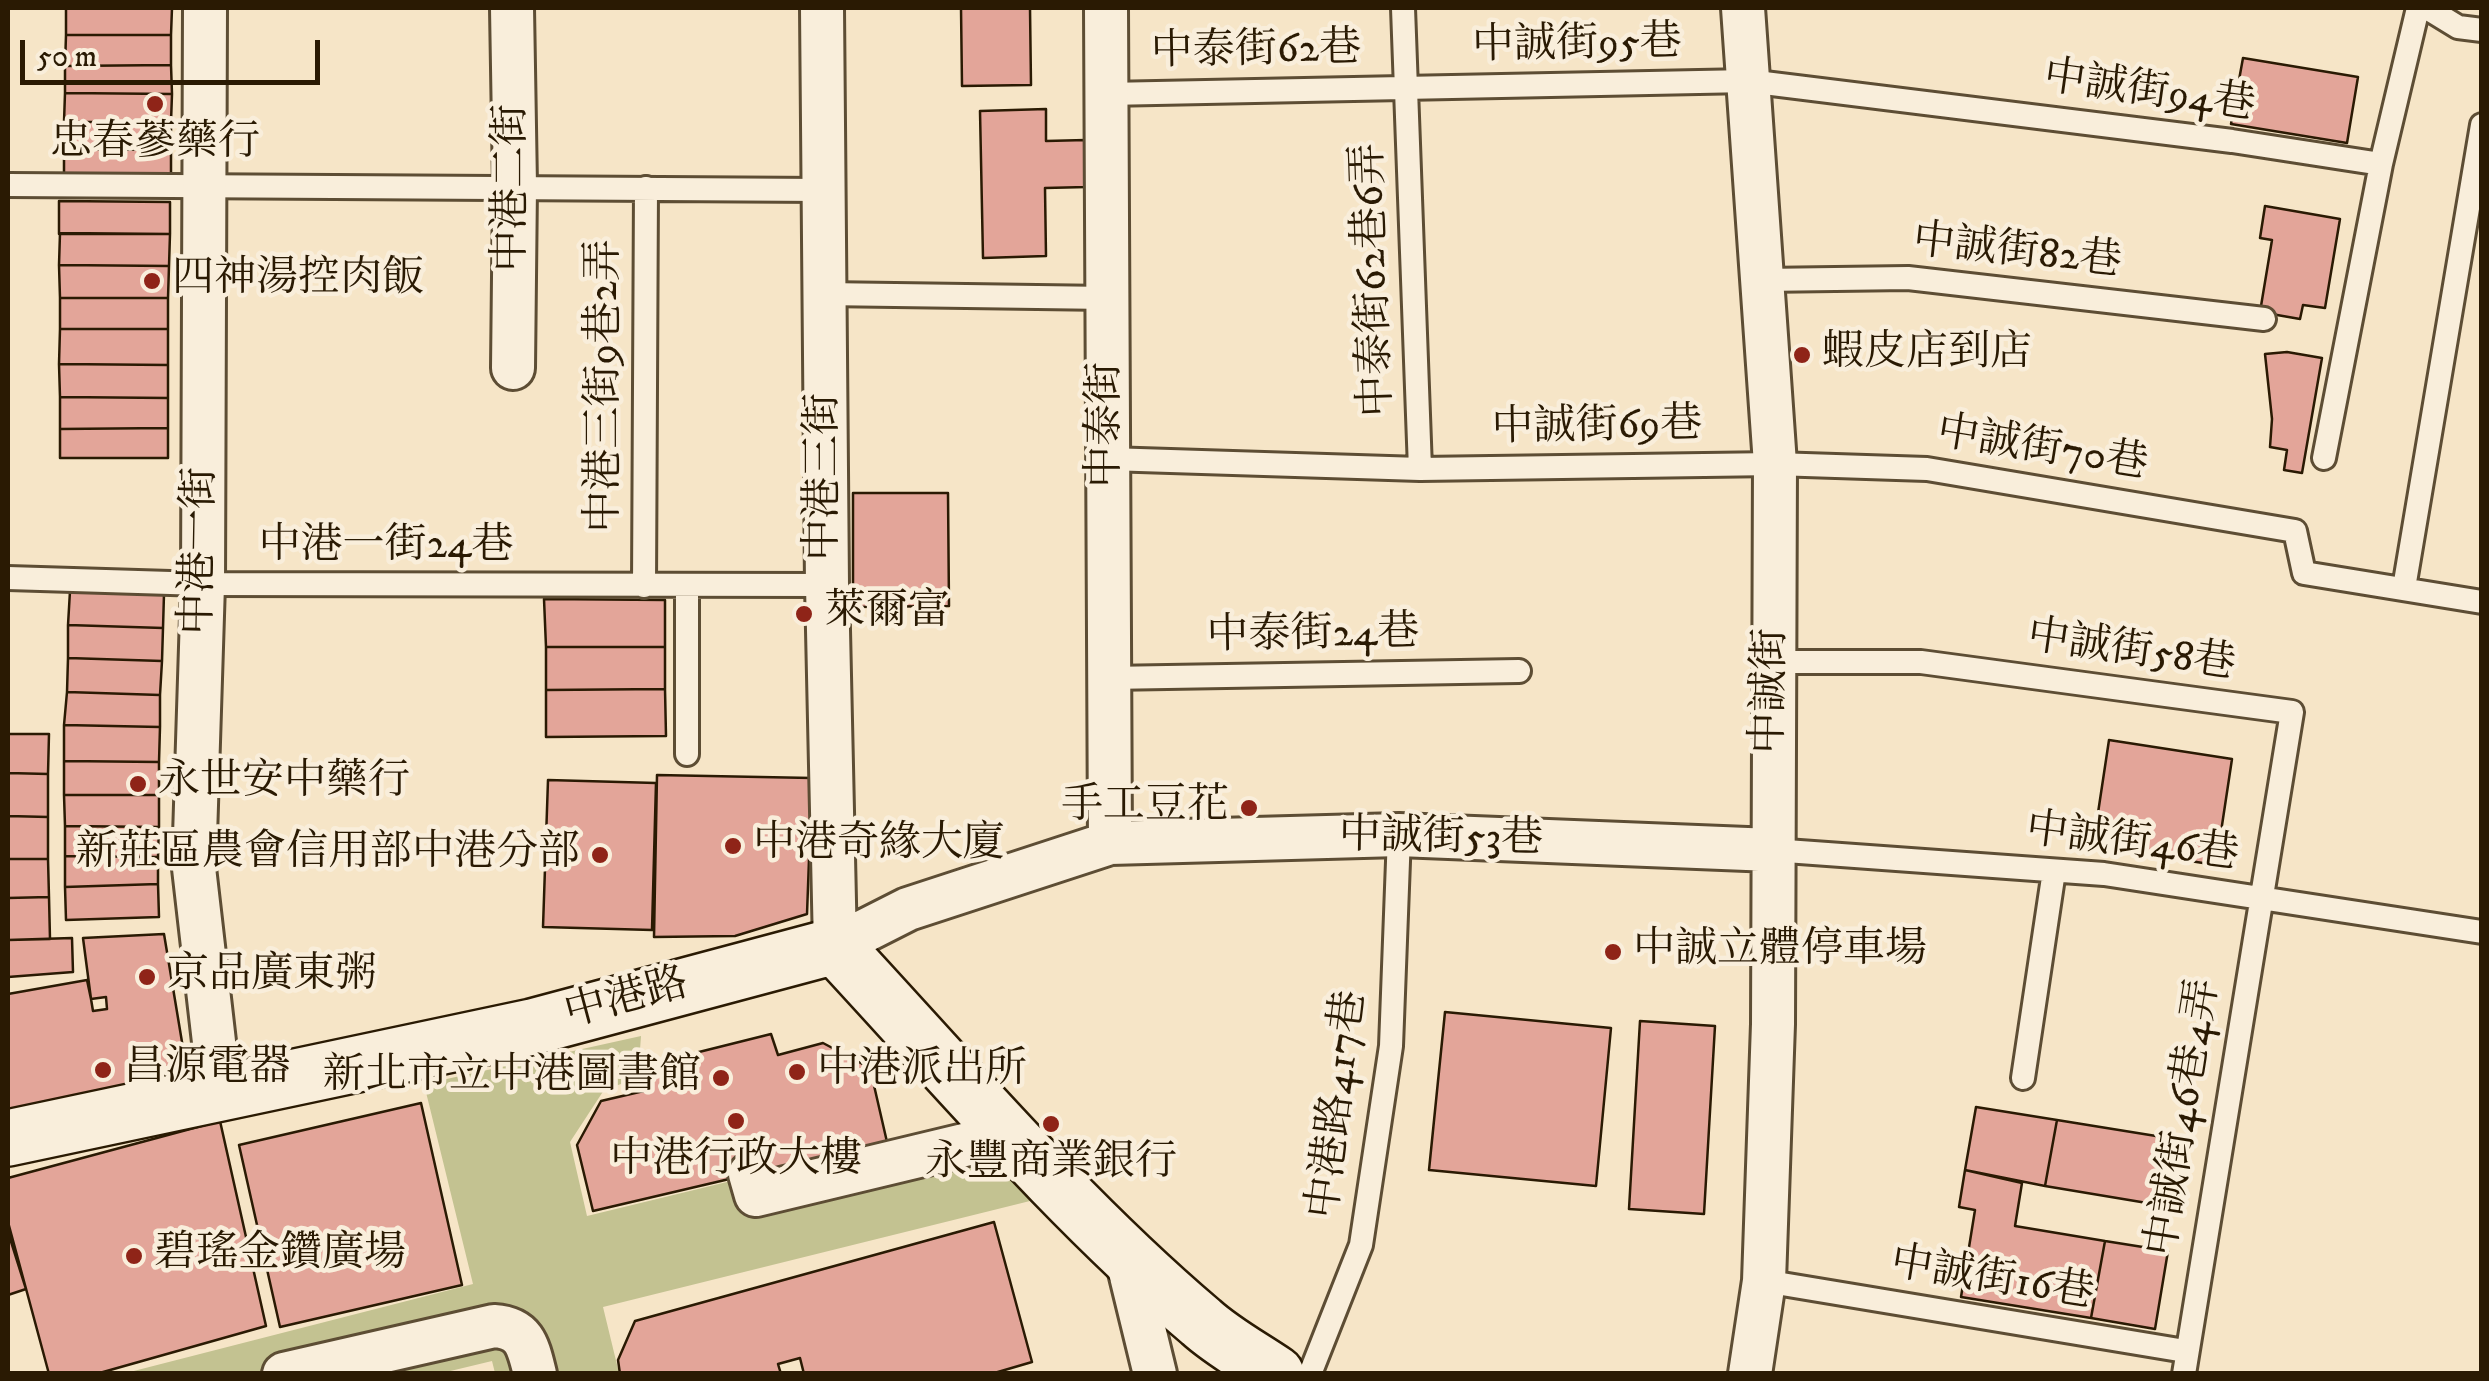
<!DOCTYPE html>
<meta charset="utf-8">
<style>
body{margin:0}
#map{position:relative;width:2489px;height:1381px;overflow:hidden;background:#f6e5c7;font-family:"IM FELL DW Pica",serif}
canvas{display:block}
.frame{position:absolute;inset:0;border:10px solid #2a1a03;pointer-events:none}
.scale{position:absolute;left:20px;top:40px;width:300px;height:45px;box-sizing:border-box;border:5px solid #2a1a03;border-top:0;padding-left:12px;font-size:30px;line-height:35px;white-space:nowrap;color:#2a1a03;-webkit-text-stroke:8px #f9eedb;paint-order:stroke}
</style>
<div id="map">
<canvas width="2489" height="1381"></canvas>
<div class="frame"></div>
<div class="scale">50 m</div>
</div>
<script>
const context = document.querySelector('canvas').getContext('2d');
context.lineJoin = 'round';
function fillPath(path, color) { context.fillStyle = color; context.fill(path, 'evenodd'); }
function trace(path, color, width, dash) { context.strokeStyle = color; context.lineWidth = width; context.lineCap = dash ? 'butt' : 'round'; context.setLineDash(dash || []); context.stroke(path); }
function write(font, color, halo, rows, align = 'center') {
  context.font = font + ' "IM FELL DW Pica","Noto Serif TC",serif'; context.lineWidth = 9; context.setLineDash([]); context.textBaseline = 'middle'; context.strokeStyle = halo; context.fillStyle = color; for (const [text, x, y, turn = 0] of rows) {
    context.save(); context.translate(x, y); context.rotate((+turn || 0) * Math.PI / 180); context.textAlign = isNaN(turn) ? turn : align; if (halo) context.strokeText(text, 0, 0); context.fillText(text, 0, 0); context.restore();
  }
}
fillPath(new Path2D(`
 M 641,1036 L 638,1078 L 604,1090 L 570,1142 L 587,1216 L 953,1127 L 1034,1200 L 603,1307 L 619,1373 L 495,1373 L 492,1361 L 438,1374 L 122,1374 L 473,1284 L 424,1084 Z`), '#c3c291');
const building = new Path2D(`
 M 66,8 L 172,8 L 171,35 L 66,35 Z
 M 961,8 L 1030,8 L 1031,85 L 962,86 Z
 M 66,35 L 171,35 L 171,65 L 65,66 Z
 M 2243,58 L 2358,77 L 2347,143 L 2231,124 Z
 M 171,65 L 172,94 L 65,93 L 65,66 Z
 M 65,93 L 172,94 L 171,122 L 64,122 Z
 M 1046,109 L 1046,141 L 1086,140 L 1087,187 L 1045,188 L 1046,256 L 983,258 L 980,111 Z
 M 64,122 L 171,122 L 171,150 L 64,149 Z
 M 64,149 L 171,150 L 171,175 L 64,173 Z
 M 59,201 L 170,202 L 170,234 L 59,234 Z
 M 2265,206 L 2340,219 L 2325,308 L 2303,305 L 2300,319 L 2260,312 L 2272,240 L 2260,238 Z
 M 60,233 L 170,234 L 169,266 L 59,265 Z
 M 59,265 L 169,266 L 168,298 L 60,298 Z
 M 60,298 L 168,298 L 168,329 L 60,329 Z
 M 60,329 L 168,329 L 168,365 L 59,364 Z
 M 2287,352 L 2322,358 L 2302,473 L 2284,470 L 2287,450 L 2270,447 L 2272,419 L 2265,354 Z
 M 59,364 L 168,365 L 168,398 L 60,397 Z
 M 60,397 L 168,398 L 168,428 L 60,429 Z
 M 168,428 L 168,458 L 60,458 L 60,429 Z
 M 853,493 L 948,493 L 949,606 L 853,607 Z
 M 70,591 L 164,594 L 163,628 L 68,625 Z
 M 544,599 L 665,600 L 665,647 L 546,647 Z
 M 68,625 L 163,628 L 162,661 L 68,658 Z
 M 546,647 L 665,647 L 665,689 L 546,690 Z
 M 68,658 L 162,661 L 160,695 L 67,692 Z
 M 665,689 L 666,736 L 546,737 L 546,690 Z
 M 67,692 L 160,695 L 160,727 L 64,725 Z
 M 64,725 L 160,727 L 159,762 L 64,761 Z
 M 8,734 L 49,734 L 48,774 L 8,773 Z
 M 2109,740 L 2232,759 L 2216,865 L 2093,846 Z
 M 64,761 L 159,762 L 159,795 L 64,795 Z
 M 8,773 L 48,774 L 48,817 L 8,816 Z
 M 657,775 L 812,778 L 807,914 L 735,936 L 654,937 Z
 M 548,780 L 656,783 L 652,930 L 543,927 Z
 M 64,795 L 159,795 L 159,827 L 65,826 Z
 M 8,816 L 48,817 L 48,859 L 8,859 Z
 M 65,826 L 159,827 L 158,857 L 65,856 Z
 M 65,856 L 158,857 L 158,884 L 65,887 Z
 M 8,859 L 48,859 L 49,897 L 8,898 Z
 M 158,884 L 159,917 L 66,920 L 65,887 Z
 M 49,897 L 50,939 L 8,940 L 8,898 Z
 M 164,934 L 183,1048 L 175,1076 L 8,1125 L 8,994 L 87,980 L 91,999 L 83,938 ZM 106,997 L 107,1009 L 93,1011 L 91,999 Z
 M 72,938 L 73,972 L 8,977 L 8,940 Z
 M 1445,1012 L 1611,1028 L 1596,1186 L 1429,1170 Z
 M 1640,1021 L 1715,1026 L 1704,1214 L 1629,1209 Z
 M 771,1034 L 778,1055 L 823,1043 L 870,1068 L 887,1142 L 593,1211 L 577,1145 L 601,1101 L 648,1090 L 643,1066 Z
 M 421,1103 L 462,1285 L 280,1327 L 239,1145 Z
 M 1976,1107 L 2057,1120 L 2045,1186 L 1965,1170 Z
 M 2057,1120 L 2187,1141 L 2177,1208 L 2045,1186 Z
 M 220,1121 L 266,1326 L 96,1374 L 49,1374 L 8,1222 L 8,1178 Z
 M 1965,1170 L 2022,1183 L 2015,1226 L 2105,1241 L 2091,1318 L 1961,1297 L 1975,1210 L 1959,1207 Z
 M 994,1222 L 1032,1362 L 991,1374 L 804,1374 L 800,1358 L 778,1364 L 781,1374 L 620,1374 L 618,1360 L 635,1321 Z
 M 8,1232 L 26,1289 L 8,1295 Z
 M 2105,1241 L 2168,1251 L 2155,1329 L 2091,1318 Z`);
fillPath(building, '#e3a599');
trace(building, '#2a1a03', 2.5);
const lane = new Path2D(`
 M 1403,8 L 1420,469
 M 2427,8 L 2458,27 L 2482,30
 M 1107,94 L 1748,81 L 2232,141 L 2381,164 L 2418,8
 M 8,185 L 823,190
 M 1762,280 L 1908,278 L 2264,319
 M 824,294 L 1108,298
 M 2324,458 L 2381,164
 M 1108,459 L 1420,469 L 1775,464 L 1927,469 L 2295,531 L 2304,573 L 2482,602
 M 8,578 L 203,584 L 827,585
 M 644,586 L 646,188
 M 2404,588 L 2482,125
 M 1773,662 L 1921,662 L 2292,712 L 2184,1374
 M 1109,678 L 1519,671
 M 687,754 L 687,585
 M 1772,850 L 2104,874 L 2482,932
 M 2023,1078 L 2054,871
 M 1764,1281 L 2185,1351
 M 1310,1374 L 1361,1245 L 1391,1046 L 1399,835`);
const street = new Path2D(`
 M 205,8 L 203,584 L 194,868 L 220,1094
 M 512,8 L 515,186 L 513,368
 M 822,8 L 827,585 L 835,946 L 908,909 L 1110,843 L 1399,835 L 1772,850
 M 1106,8 L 1110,843
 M 1743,8 L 1775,464 L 1773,1024 L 1764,1281 L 1750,1374
 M 750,1174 L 756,1195 L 1010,1134
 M 1125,1251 L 1155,1374
 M 284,1374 L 494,1326 C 525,1328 528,1346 535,1374`);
const secondary = new Path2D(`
 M 8,1138 L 532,1027 L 835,946 C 953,1073 1068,1209 1201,1322 C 1223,1342 1251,1357 1276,1374`);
trace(lane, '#5d4d34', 28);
trace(street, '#5d4d34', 48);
trace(secondary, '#2a1a03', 60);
trace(lane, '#f9eedb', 22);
trace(street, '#f9eedb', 42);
trace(secondary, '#f9eedb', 55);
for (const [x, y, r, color] of [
 [155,104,10,"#8f2418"],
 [152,281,10,"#8f2418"],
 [1802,355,10,"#8f2418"],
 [804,614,10,"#8f2418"],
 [138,784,10,"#8f2418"],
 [1249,808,10,"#8f2418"],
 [733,846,10,"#8f2418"],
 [600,855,10,"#8f2418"],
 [1613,952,10,"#8f2418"],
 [147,977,10,"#8f2418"],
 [103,1070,10,"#8f2418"],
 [797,1072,10,"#8f2418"],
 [721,1078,10,"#8f2418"],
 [736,1121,10,"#8f2418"],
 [1051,1124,10,"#8f2418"],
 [134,1256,10,"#8f2418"]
]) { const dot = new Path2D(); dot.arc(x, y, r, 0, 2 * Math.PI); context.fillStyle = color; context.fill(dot); trace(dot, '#f9eedb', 4); }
write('42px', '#2a1a03', '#f9eedb', [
 ["中誠街95巷",1577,47,-1],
 ["中泰街62巷",1256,53,-1],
 ["中誠街94巷",2149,94,8],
 ["中港二街",514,188,-90],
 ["中誠街82巷",2017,254,6],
 ["中泰街62巷6弄",1376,280,-92],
 ["中港三街9巷2弄",607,386,-90],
 ["中泰街",1108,425,-90],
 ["中誠街69巷",1597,429,-1],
 ["中誠街70巷",2042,451,9],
 ["中港三街",826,477,-90],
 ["中港一街24巷",386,548],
 ["中港一街",202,551,-89],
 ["中泰街24巷",1313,637,-1],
 ["中誠街58巷",2131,653,8],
 ["中誠街",1773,691,-89],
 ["中誠街53巷",1441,840,1],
 ["中誠街46巷",2132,845,7],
 ["中港路",627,1001,-15],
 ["中港路417巷",1340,1105,-83],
 ["中誠街46巷4弄",2186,1118,-81],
 ["中誠街16巷",1992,1281,9]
]);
write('42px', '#2a1a03', '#f9eedb', [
 ["忠春蔘藥行",155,145,"center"],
 ["四神湯控肉飯",172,281],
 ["蝦皮店到店",1822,355],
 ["萊爾富",824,614],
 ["永世安中藥行",158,784],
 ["手工豆花",1229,808,"right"],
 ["中港奇緣大廈",753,846],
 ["新莊區農會信用部中港分部",580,855,"right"],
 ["中誠立體停車場",1633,952],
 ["京品廣東粥",167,977],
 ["昌源電器",123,1070],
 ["中港派出所",817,1072],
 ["新北市立中港圖書館",701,1078,"right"],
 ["中港行政大樓",736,1162,"center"],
 ["永豐商業銀行",1051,1165,"center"],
 ["碧瑤金鑽廣場",154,1256]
], 'left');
</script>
